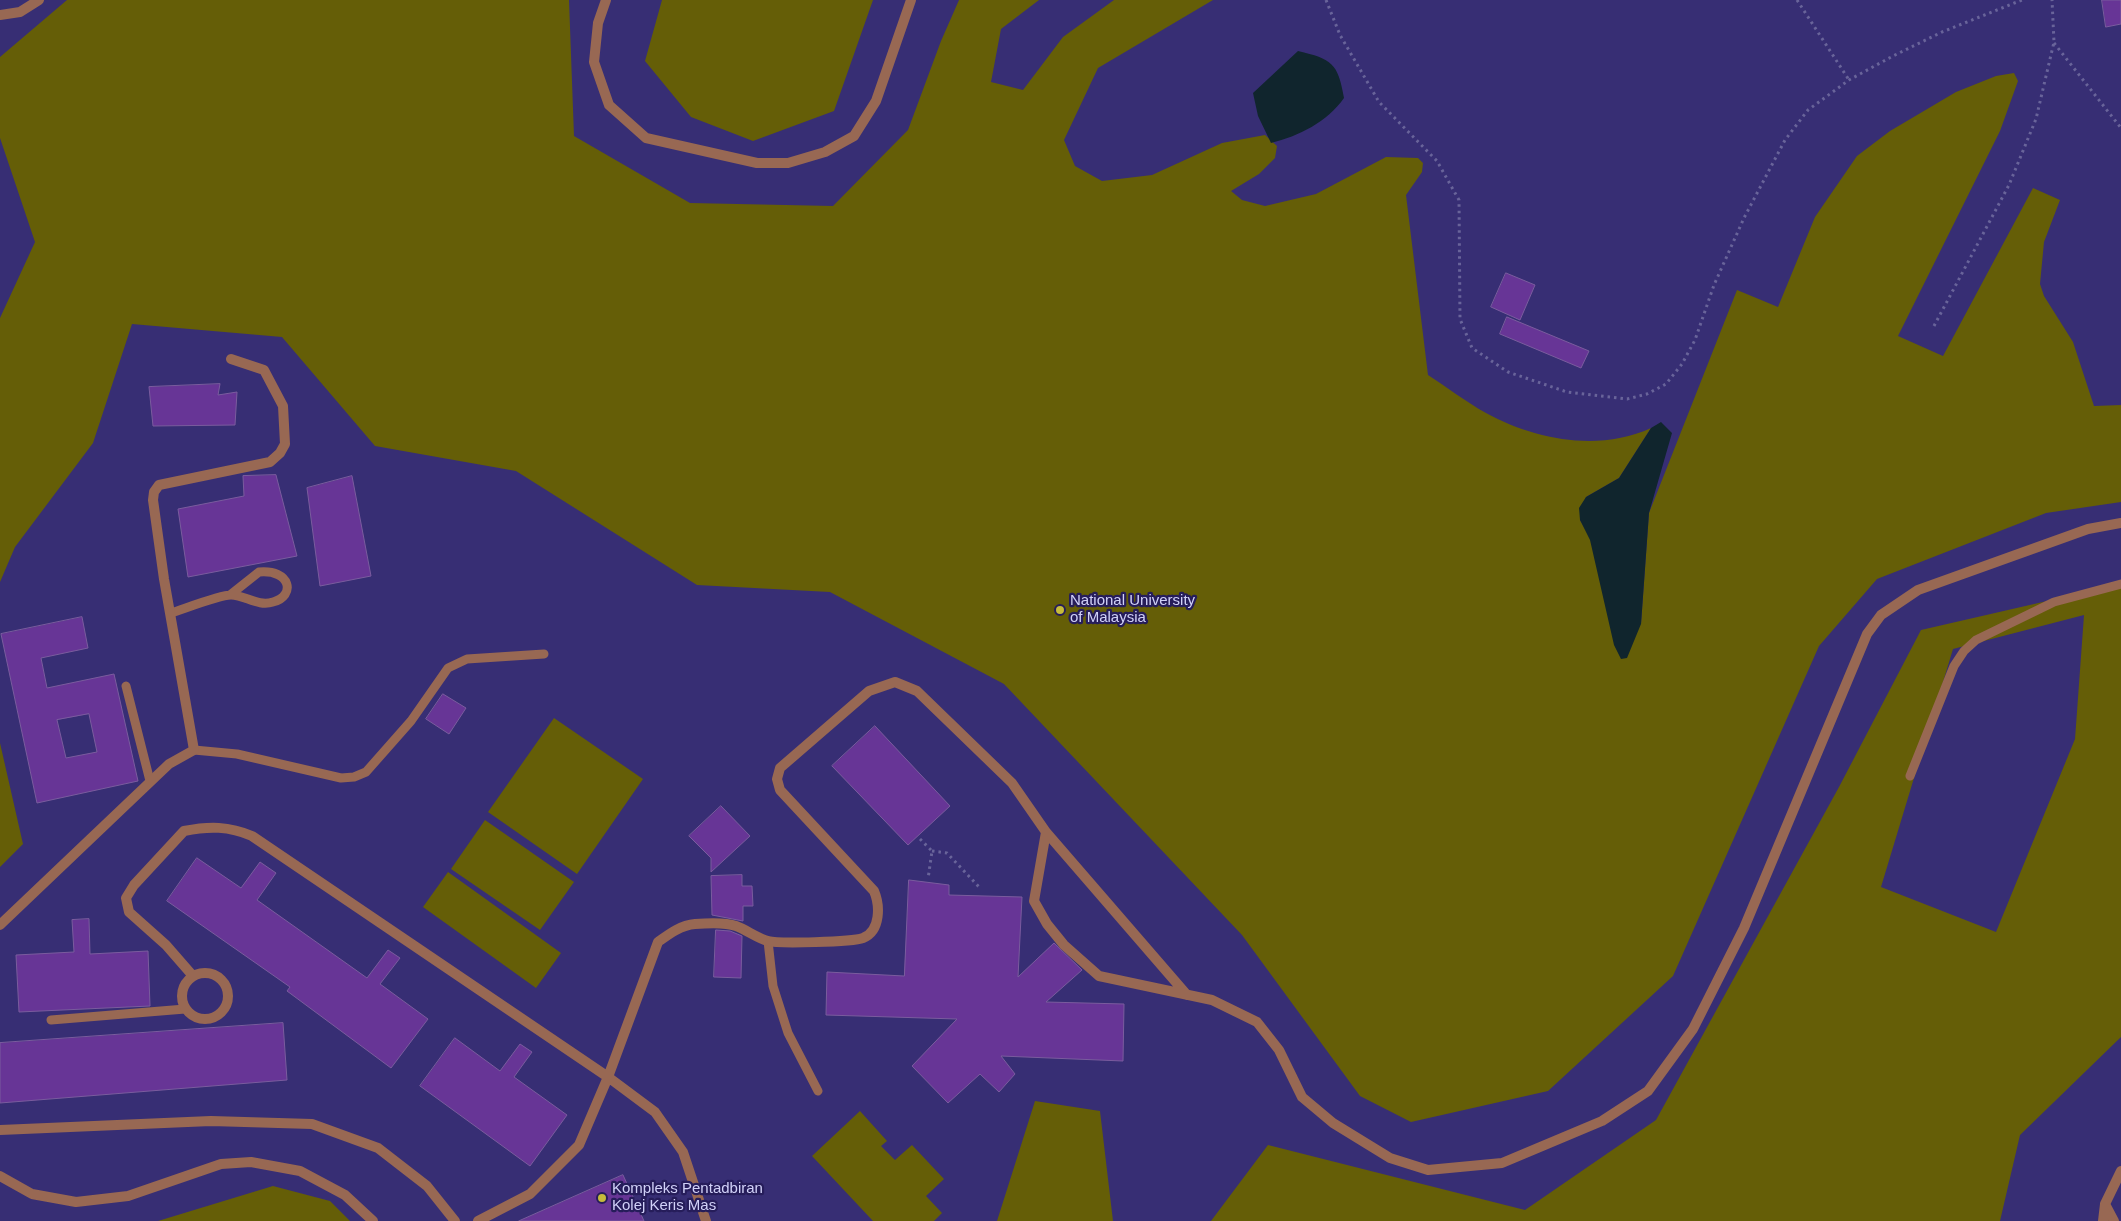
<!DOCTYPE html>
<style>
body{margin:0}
canvas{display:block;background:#2f2866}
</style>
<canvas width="2121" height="1221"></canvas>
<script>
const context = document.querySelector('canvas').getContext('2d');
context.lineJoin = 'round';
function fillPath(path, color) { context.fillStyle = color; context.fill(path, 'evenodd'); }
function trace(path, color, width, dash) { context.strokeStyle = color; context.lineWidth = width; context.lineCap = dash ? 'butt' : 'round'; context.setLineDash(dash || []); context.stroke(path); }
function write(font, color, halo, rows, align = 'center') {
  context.font = font + ' Arial,sans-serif'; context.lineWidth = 4.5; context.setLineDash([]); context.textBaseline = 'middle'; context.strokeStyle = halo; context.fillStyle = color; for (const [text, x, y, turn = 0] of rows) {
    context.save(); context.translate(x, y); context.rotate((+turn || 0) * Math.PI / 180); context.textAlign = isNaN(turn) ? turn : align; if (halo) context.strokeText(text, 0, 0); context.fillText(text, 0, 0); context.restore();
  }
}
fillPath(new Path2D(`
 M 0,0 L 2121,0 L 2121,1221 L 0,1221 Z`), '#372e74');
fillPath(new Path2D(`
 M 67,0 L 569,0 L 574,136 L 690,203 L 833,206 L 908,130 L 941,41 L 959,0 L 1039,0 L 1001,29 L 991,82 L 1023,90 L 1063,37 L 1114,0 L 1213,0 L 1098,68 L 1064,140 L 1075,166 L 1102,181 L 1152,175 L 1222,143 L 1265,135 L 1277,146 L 1275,158 L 1259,174 L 1231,191 L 1242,200 L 1265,206 L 1316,194 L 1386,157 L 1418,158 L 1423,163 L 1422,172 L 1406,195 L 1428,375 C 1447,387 1466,402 1486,413 C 1535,440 1599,452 1651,428 L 1619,478 L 1586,497 L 1580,520 L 1641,624 L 1649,513 L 1737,290 L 1778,307 L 1815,217 L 1857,156 L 1890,131 L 1956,92 L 1996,76 L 2014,73 L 2018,81 L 2000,131 L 1898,336 L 1943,356 L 2033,188 L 2060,200 L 2044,242 L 2040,284 L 2044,296 L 2073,342 L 2094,406 L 2121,405 L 2121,502 L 2046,513 L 1877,579 L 1819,646 L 1673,976 L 1548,1091 L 1411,1122 L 1360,1096 L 1242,935 L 1004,684 L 830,592 L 697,585 L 516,471 L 375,446 L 282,337 L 132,324 L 93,443 L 15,547 L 0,582 L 0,318 L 35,242 L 0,138 L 0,57 Z
 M 662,0 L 873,0 L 834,111 L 753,141 L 691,117 L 645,61 Z
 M 2121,584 L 2121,1037 L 2020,1135 L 2000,1221 L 1211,1221 L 1268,1145 L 1525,1210 L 1656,1120 L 1839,787 L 1921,630 ZM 2084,615 L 2075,739 L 1996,932 L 1881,887 L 1953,649 Z
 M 554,718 L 643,779 L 577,874 L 488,812 Z
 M 0,743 L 23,844 L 0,867 Z
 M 485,820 L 574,882 L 540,930 L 451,869 Z
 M 448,872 L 561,953 L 536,988 L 423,907 Z
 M 1035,1101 L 1100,1111 L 1113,1221 L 997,1221 Z
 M 860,1111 L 887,1141 L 881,1146 L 895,1160 L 912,1145 L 944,1179 L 926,1196 L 942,1213 L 934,1221 L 873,1221 L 812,1156 Z
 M 273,1186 L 330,1201 L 350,1221 L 158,1221 Z`), '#655e07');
fillPath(new Path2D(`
 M 1298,51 C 1332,59 1338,63 1344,98 C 1327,122 1299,136 1271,143 L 1258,116 L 1253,93 Z
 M 1661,422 L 1672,433 L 1649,513 L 1641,624 L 1627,658 L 1621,659 L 1614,645 L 1590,540 L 1580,520 L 1579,508 L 1586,497 L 1619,478 L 1651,428 Z`), '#10252d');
const building = new Path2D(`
 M 2102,0 L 2121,0 L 2121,24 L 2106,27 Z
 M 1506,273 L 1535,285 L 1520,320 L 1491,307 Z
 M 1507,317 L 1589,351 L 1581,368 L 1500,334 Z
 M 220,384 L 218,395 L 237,392 L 235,425 L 153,426 L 149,387 Z
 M 276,475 L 297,556 L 188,577 L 178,509 L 244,496 L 243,476 Z
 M 352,476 L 371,576 L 320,586 L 307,488 Z
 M 82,617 L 88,648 L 41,658 L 47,688 L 114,674 L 138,781 L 37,803 L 1,634 ZM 89,714 L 97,752 L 66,758 L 57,720 Z
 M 443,694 L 466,708 L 449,734 L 426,719 Z
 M 875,726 L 950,806 L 908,845 L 832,766 Z
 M 721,806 L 750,836 L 711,872 L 711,858 L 689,836 Z
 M 197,858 L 241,888 L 260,862 L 276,873 L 257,900 L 367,978 L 388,950 L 400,958 L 380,984 L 428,1019 L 391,1068 L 287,991 L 290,987 L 167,901 Z
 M 742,875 L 742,886 L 752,886 L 753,906 L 743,906 L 743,921 L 712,915 L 711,876 Z
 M 909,880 L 949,885 L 949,895 L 1022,897 L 1018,977 L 1054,943 L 1082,970 L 1046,1002 L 1124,1004 L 1123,1061 L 1001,1056 L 1015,1074 L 999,1092 L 980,1074 L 948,1103 L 912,1066 L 957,1019 L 826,1015 L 827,972 L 904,976 Z
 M 89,919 L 90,954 L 148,951 L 150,1006 L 19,1012 L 16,955 L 74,952 L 72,920 Z
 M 716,930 L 730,931 L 742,936 L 741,978 L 714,977 Z
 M 283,1023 L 287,1080 L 0,1103 L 0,1043 Z
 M 455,1038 L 500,1071 L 520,1044 L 532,1052 L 514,1077 L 567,1115 L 530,1166 L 420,1086 Z
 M 623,1175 L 644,1221 L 519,1221 Z`);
fillPath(building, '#673596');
trace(building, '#7a5c9e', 1);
trace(new Path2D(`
 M 1326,0 L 1340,35 L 1379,102 L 1437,161 L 1459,200 L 1460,319 L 1472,348 L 1508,372 L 1567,392 L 1627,399 L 1647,394 L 1666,384 L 1682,364 L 1695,340 L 1714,285 L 1744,218 L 1785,140 L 1808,110 L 1849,80 L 1893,56 L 1942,32 L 2022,0
 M 1797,0 L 1849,80
 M 2054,43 L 2121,128
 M 1934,326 L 2009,185 L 2036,119 L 2054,42 L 2052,0
 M 920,839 L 932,851 L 928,879
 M 932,851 L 947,853 L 980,888`), '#69649a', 3, [2.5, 4]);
trace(new Path2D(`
 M 171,613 C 184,609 219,595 231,595 C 245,595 258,607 273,602 C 296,596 291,569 259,572 L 230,595
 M 126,686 L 150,781
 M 194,750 L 237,754 L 341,778 L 354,777 L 366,772 L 411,721 L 448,668 L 467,659 L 544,654
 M 1910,776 L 1954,666 L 1964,651 L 1976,640 L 2054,602 L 2121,584
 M 768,941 L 773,986 L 788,1033 L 818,1091
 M 51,1020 L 185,1009`), '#986853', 9);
trace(new Path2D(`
 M 606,0 L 598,23 L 594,62 L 609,105 L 646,138 L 757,163 L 788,163 L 825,152 L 854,136 L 876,101 L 911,0
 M 0,15 L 20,12 L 39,0
 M 1046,832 L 1034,901 L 1047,924 L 1064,945 L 1099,976 L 1212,1000 L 1257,1022 L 1279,1050 L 1302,1097 L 1333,1123 L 1390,1158 L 1428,1170 L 1502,1163 L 1602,1121 L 1648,1091 L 1693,1029 L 1744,928 L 1867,634 L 1881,615 L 1918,590 L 2088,529 L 2121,523
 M 0,925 L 169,764 L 194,750 L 164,579 L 153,500 L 154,492 L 159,485 L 270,462 L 280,453 L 285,444 L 283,406 L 264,370 L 231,359
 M182 996a23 23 0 1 1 46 0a23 23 0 1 1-46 0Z
 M 193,976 L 166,945 L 129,912 L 126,898 L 134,885 L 184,831 C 209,826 229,826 252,836 L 608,1077 L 655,1112 L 683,1152 L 706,1221
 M 0,1130 L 211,1121 L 312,1124 L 378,1148 L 427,1186 L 455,1221
 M 0,1176 L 32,1194 L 76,1202 L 128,1196 L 221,1164 L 251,1162 L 300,1171 L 345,1195 L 373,1221
 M 2105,1204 L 2114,1221
 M 478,1221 L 530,1194 L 579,1145 L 608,1077 L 658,942 C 669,934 681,925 695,924 C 707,923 725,922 736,926 C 747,930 757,938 768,941 C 778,944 852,942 863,938 C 881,931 880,905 874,891 L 780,790 L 777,779 L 780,768 L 869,691 L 895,682 L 917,691 L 1012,783 L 1046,832 L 1187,995
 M 2103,1221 L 2105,1204 L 2121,1171`), '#986853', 10);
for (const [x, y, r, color] of [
 [1060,610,5,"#c6bb3c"],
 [602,1198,5,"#c6bb3c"]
]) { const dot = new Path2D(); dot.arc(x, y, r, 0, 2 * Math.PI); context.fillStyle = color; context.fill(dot); trace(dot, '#261d5a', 2); }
write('15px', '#d1d1f8', '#261d5a', [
 ["National University",1070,601],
 ["of Malaysia",1070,618],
 ["Kompleks Pentadbiran",612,1189],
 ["Kolej Keris Mas",612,1206]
], 'left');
</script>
